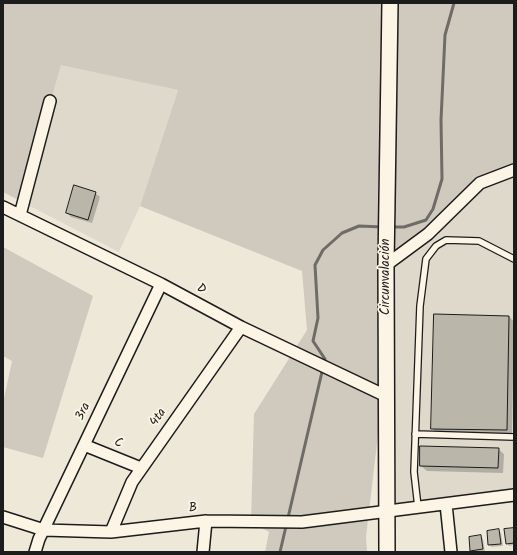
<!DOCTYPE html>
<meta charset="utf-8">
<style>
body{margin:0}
#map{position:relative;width:517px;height:555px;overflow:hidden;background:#eee8d9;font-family:Kalam,sans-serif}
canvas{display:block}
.frame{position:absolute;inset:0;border:4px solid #1c1c1c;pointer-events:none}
</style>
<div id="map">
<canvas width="517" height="555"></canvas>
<div class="frame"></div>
</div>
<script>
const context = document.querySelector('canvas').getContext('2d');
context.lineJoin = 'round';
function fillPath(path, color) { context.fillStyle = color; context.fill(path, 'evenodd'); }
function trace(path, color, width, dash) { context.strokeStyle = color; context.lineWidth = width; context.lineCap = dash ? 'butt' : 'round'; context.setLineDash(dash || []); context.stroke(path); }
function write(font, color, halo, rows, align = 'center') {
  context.font = font + ' Kalam,sans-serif'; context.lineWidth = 3.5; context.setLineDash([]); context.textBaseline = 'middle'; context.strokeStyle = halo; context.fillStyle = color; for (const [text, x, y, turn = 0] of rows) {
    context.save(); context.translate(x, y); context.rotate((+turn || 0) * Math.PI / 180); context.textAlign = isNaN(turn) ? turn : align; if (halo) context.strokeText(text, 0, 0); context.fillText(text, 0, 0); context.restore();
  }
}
fillPath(new Path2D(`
 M 61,64 L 178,90 L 140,206 L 119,252 L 22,202 Z
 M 514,170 L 514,495 L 387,511 L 386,265 L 480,183 Z`), '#ded9cb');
fillPath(new Path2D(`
 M 3,3 L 514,3 L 514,170 L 480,183 L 386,265 L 384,384 L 366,537 L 367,552 L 265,552 L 269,532 L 251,522 L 254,414 L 307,330 L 302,271 L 140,206 L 178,90 L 61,65 L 22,202 L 3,192 Z
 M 3,247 L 93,296 L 43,458 L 3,447 L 3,403 L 12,361 L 3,356 Z`), '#cfcabd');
fillPath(new Path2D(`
 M 95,193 L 100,197 L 92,223 L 71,217 L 67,213 Z
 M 509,316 L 514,322 L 512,435 L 438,434 L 432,428 Z
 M 498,449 L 504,454 L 503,473 L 427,471 L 421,466 Z
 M 514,529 L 514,545 L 509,546 L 507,543 Z
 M 498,530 L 501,533 L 503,546 L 492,547 L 489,545 Z
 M 480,536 L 483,539 L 485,552 L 473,552 L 471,551 Z`), '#0003');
trace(new Path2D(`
 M 391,227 L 404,227 L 426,220 L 433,209 L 442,179 L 441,120 L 445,35 L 454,3
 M 280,552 L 325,359 L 313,341 L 318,318 L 315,265 L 323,250 L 342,233 L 359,226 L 383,227`), '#6f6c67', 3);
const building = new Path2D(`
 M 74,185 L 96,192 L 88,220 L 66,213 Z
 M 434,314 L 509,316 L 507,430 L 431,429 Z
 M 420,446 L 499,448 L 498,468 L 420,466 Z
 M 514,528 L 514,543 L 506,544 L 504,529 Z
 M 499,529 L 501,544 L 488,545 L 487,531 Z
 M 481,535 L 483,549 L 470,551 L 469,537 Z`);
fillPath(building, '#bab6aa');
trace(building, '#1c1c1c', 1);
const lane = new Path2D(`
 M 415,434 L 514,437
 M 418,507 L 414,472 L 420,306 L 426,259 L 436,246 L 446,240 L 479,241 L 514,259`);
const street = new Path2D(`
 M 3,207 L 161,284 L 241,327 L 386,396
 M 20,215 L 50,101
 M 386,265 L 428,234 L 480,183 L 514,170
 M 84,445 L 141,468
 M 446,504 L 451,552
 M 3,517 L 44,530 L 111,532 L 206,521 L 302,522 L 514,495
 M 111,532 L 132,482 L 241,327
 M 35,552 L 39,539 L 161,284
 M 203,552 L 206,521`);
const secondary = new Path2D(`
 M 387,552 L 386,265 L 390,3`);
trace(lane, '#1c1c1c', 8);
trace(street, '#1c1c1c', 14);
trace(secondary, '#1c1c1c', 18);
trace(lane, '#fcf5e5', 5.5);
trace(street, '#fcf5e5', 11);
trace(secondary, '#fcf5e5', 15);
write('13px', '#1c1c1c', '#fcf5e5', [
 ["Circunvalación",387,277,-90],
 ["D",201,290,28],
 ["3ra",84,412,-64],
 ["4ta",159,418,-55],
 ["C",118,444,21],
 ["B",193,509,-7]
]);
</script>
